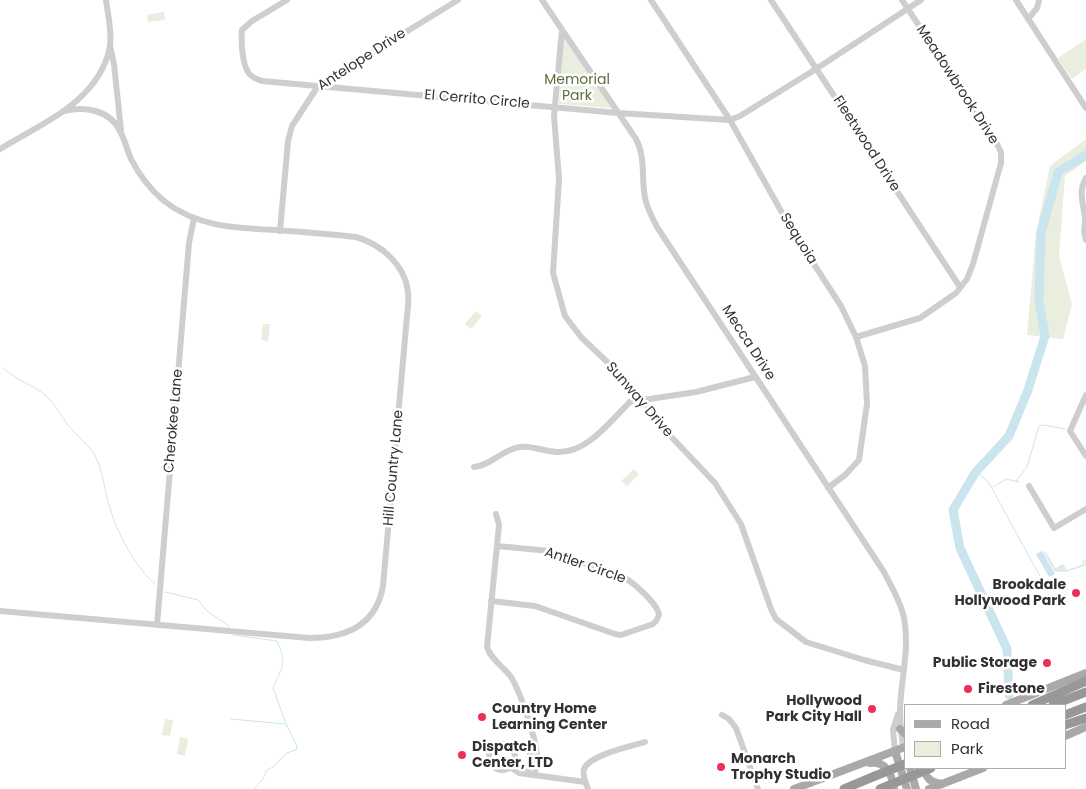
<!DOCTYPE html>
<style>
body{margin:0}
#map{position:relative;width:1086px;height:789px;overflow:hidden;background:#fff;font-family:Poppins,sans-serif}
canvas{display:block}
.legend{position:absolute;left:904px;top:704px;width:162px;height:65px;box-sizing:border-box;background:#fff;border:1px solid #adadad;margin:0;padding:6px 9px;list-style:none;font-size:15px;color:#313131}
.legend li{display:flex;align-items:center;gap:10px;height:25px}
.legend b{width:25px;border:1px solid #adadad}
</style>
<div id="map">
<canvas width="1086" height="789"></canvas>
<ul class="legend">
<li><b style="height:6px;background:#a9a9a9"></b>Road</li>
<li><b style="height:14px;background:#e9eedf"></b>Park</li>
</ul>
</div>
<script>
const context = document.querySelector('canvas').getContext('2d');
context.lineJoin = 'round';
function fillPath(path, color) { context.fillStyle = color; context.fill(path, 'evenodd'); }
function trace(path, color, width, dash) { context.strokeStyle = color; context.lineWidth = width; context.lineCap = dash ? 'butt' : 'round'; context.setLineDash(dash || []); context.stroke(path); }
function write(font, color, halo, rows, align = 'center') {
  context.font = font + ' Poppins,sans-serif'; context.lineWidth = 5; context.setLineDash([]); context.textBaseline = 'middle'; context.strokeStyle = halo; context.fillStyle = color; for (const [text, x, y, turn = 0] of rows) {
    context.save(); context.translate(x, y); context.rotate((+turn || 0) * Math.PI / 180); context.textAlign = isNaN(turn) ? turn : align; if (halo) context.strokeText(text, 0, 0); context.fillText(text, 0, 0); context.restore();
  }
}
fillPath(new Path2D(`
 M 164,12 L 165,20 L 148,22 L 147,15 Z
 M 565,38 L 611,107 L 610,108 L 559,104 L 563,40 Z
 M 1086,39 L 1086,69 L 1072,79 L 1058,58 Z
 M 1086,139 L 1086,161 L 1065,176 L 1059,256 L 1072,304 L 1063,339 L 1027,335 L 1036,233 L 1050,166 Z
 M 476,311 L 482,316 L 471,329 L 465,324 Z
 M 263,324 L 270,324 L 268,341 L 261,340 Z
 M 634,469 L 639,474 L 627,486 L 621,481 Z
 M 1045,552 L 1046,552 L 1056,568 L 1063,564 L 1067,570 L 1083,564 L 1082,560 L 1086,560 L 1086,564 L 1067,571 L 1055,571 Z
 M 165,719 L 173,720 L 170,736 L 162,735 Z
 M 180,737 L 188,739 L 185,756 L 177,754 Z`), '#e9eedf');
fillPath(new Path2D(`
 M 1042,551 L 1055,574 L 1049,577 L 1036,554 Z`), '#cbe5ee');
trace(new Path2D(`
 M 3,368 C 17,381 32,384 45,395 C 55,403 60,415 68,425 C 76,435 87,443 94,454 C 103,469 104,489 109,505 C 116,531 135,567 155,584
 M 975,473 L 979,474 L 989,483 L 1042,580 L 1050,581 L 1056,590
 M 1016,481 L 1027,467 L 1039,426 L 1043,425 L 1065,429
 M 993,487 L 1006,479 L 1019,482
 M 1044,552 L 1055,571 L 1067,571 L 1086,565
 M 1057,570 L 1063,565
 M 165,592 L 198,600 L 207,611 L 228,625 L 229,627
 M 233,635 L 277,641 C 288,665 282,666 273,688 L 286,724 L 297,746 L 296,750 C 279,753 282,764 267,770 L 263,779 L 254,789
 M 231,719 L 285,724`), '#cbe5ee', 1);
trace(new Path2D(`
 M 1009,695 L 1007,649 L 960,548 L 953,510 L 975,473 L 1009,436 L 1028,390 L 1045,336 L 1039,301 L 1041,233 L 1058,172 L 1086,155`), '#cbe5ee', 9);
trace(new Path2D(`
 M 287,0 L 252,21 L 242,30 C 241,42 242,62 248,72 C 251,78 257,79 262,81 L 618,113 L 730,120 L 740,116 L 816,69 L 921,0
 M 542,0 L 636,139 C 646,158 641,178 645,198 C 647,208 652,217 657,227 L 884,572 C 891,586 901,602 904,618 C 910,648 901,679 900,709 C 900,722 901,734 903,747
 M 651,0 L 730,120 L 790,227 L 841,306 L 856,337 L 865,366 L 867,404 L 859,460 L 845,475 L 828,488
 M 771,0 L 960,287
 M 1016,0 L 1086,108
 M 1028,19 L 1037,8 L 1039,0
 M 562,30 L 554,116 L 559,179 L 553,273 L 565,316 L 581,337 L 624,378 L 643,400 L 661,426 L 715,483 L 741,524 L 771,609 L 776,619 L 806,642 L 864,660 L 904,670
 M 110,46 L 114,64 L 121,130
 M 0,149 C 42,123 100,101 110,46 C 112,32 108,15 106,0
 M 1086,178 C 1078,191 1083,203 1085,217 C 1086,226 1082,230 1086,240
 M 280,231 L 288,141 L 292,126 L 318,86 L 458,0
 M 856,337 L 920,318 L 956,293 L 967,279 L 973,264 L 1001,163 L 1001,152 L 995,140 L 902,0
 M 1086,395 L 1070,431 L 1086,456
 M 474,467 C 492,465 503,449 520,447 C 532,445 545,452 558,452 C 588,453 611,420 631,401 L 643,400 L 696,392 L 755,377
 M 1029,486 L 1054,528 L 1086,509
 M 496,514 L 499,525 L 487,647 C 491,660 503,666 511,677 C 520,691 536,739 537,755 C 537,762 535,769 535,775
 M 491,601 L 535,606 L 615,634 L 621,635 L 653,624 L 656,621 L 659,615 C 658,604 633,582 623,577 L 550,551 L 497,546
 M 0,611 L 309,638 C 345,638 376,626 383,586 L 407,316 C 408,308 409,300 408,292 C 405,265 381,244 356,237 C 329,234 303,232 276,230 C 236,228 197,227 164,201 C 150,189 139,175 131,159 C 127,150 125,140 120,131 C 110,110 85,106 64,111
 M 157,625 L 189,243 L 194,218
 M 722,715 L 729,719 L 736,728 L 758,789
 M489 757a13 13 0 1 1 26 0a13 13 0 1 1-26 0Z
 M 895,751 L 893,730 L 898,714
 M 510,767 L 519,773 L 585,782
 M 528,774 L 530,754 L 534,744
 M 588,789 C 586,783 582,776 584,769 C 589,755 632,746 645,742`), '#cecece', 6);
trace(new Path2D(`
 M 1006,705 L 1086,673
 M 900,729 L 905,734
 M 1065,736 L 1086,727
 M 895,751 L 907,789
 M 870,763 C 887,761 892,775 894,789
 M 910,768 L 916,789
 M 923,768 C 927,779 930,782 942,784
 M 794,789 L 905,747
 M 929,789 L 983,768`), '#a9a9a9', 8);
trace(new Path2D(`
 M 1032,705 L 1086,681
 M 1053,705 L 1086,692
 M 1065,715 L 1086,707
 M 1065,725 L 1086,718
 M 844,789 L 875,776`), '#989898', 9);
trace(new Path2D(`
 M 875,776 L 905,764
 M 880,789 L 931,768`), '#989898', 9);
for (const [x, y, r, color] of [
 [1076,593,5,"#ea3059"],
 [1047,663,5,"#ea3059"],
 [968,689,5,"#ea3059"],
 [872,709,5,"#ea3059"],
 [482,717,5,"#ea3059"],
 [462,755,5,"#ea3059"],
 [721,767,5,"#ea3059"]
]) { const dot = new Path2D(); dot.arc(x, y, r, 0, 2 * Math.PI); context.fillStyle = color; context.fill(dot); trace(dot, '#fff', 2); }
write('14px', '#313131', '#fff', [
 ["Antelope Drive",362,60,-33],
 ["Meadowbrook Drive",957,85,57],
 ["El Cerrito Circle",477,100,5],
 ["Fleetwood Drive",866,144,57],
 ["Sequoia",798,239,58],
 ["Mecca Drive",748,343,57],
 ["Sunway Drive",639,400,49],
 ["Cherokee Lane",174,421,-85],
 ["Hill Country Lane",394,468,-85],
 ["Antler Circle",585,566,19]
]);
write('14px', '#5b6e3c', '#fff', [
 ["Memorial",577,80],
 ["Park",577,96]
]);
write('bold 14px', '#313131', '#fff', [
 ["Brookdale",1066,585,"right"],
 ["Hollywood Park",1066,601,"right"],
 ["Public Storage",1037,663,"right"],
 ["Firestone",978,689],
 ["Hollywood",862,701,"right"],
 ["Park City Hall",862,717,"right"],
 ["Country Home",492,709],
 ["Learning Center",492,725],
 ["Dispatch",472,747],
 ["Center, LTD",472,763],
 ["Monarch",731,759],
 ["Trophy Studio",731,775]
], 'left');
</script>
